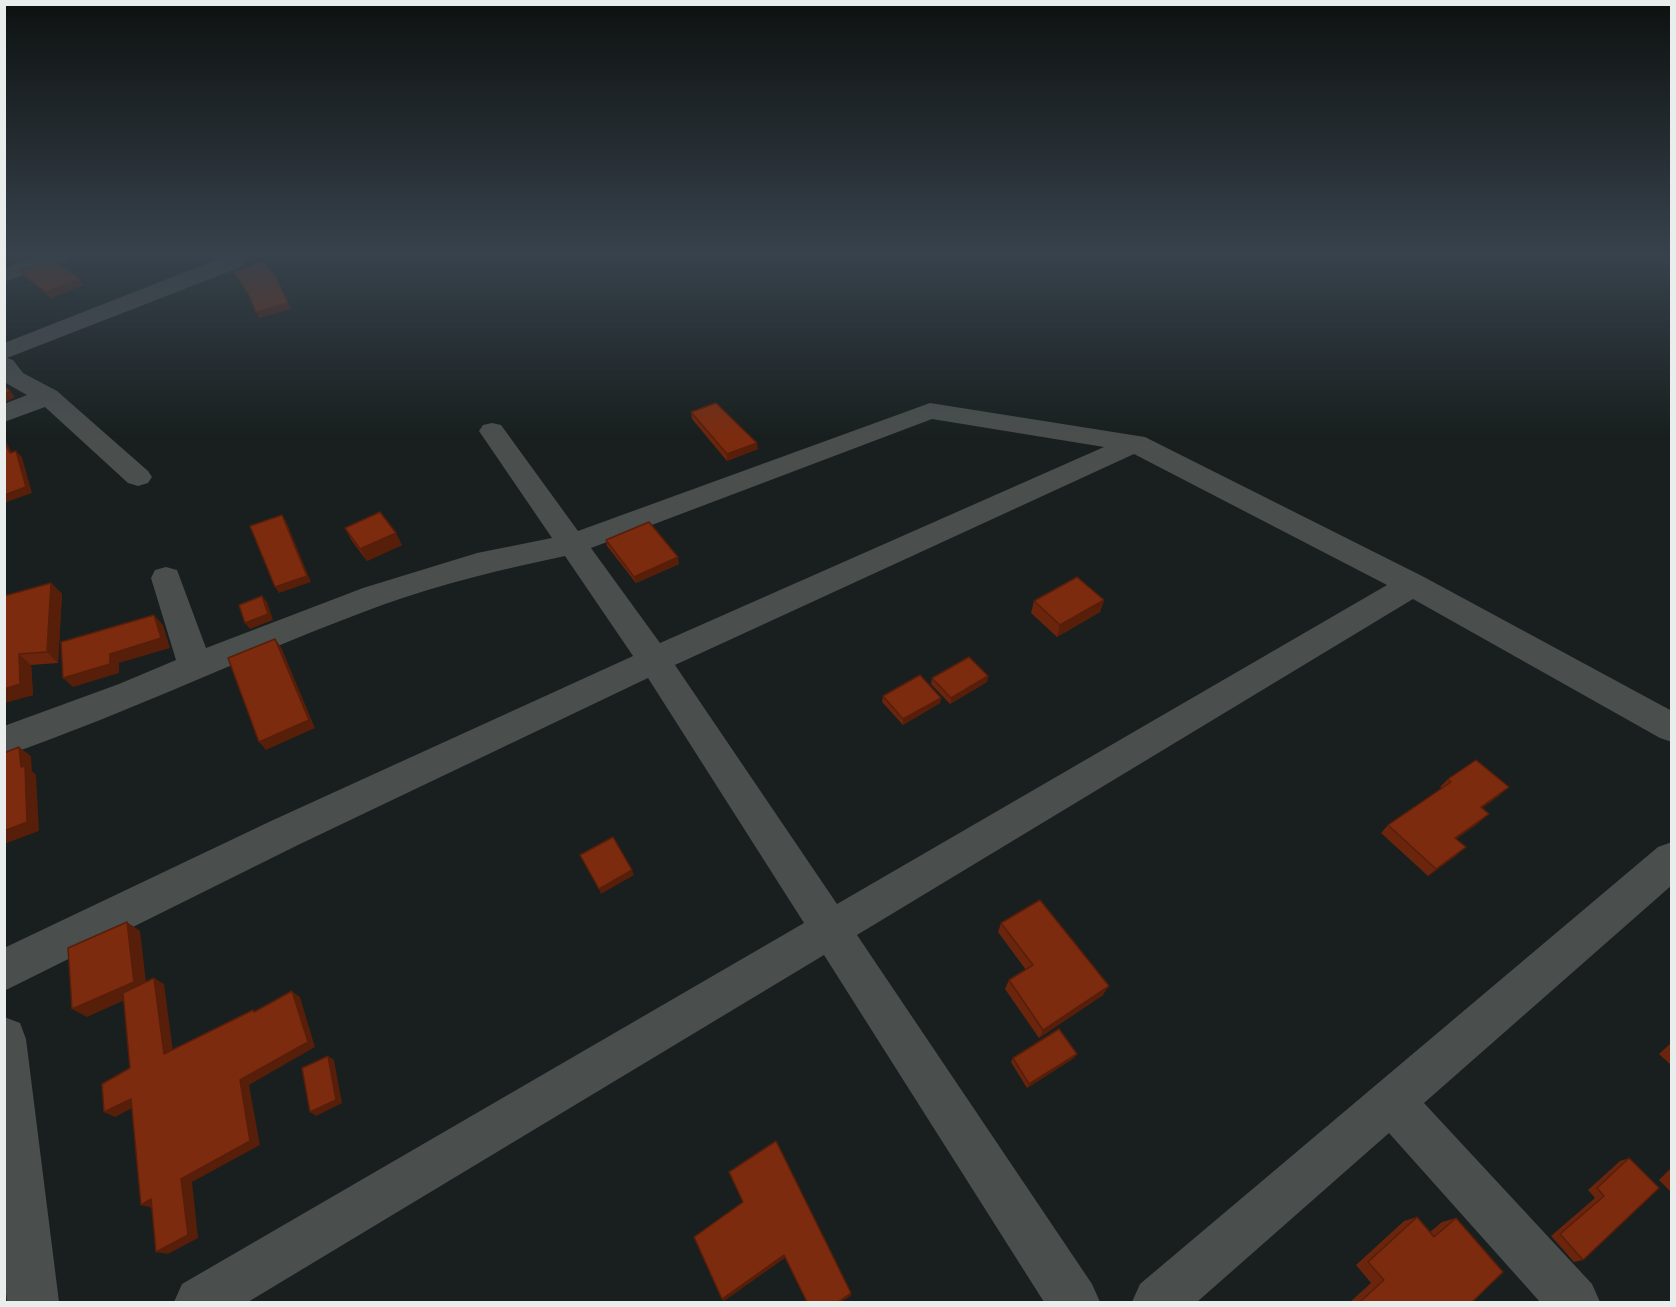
<!DOCTYPE html>
<style>
body{margin:0}
#map{position:relative;width:1676px;height:1307px;overflow:hidden;background:#181f1e;font-family:Karla,sans-serif}
canvas{display:block}
.frame{position:absolute;inset:0;border:6px solid #e9eeed;pointer-events:none}
</style>
<div id="map">
<canvas width="1676" height="1307"></canvas>
<div class="frame"></div>
</div>
<script>
const context = document.querySelector('canvas').getContext('2d');
context.lineJoin = 'round';
function fillPath(path, color) { context.fillStyle = color; context.fill(path, 'evenodd'); }
function trace(path, color, width, dash) { context.strokeStyle = color; context.lineWidth = width; context.lineCap = dash ? 'butt' : 'round'; context.setLineDash(dash || []); context.stroke(path); }
fillPath(new Path2D(`
 M 37,256 L 68,256 L 65,261 L 4,282 L 4,268 Z
 M 226,256 L 249,256 L 241,267 L 7,358 L 13,360 L 23,373 L 57,391 L 148,471 L 152,477 L 148,483 L 138,486 L 128,483 L 45,407 L 4,422 L 4,404 L 27,395 L 4,382 L 4,343 Z
 M 930,403 L 1145,437 L 1424,577 L 1672,711 L 1672,742 L 1660,738 L 1413,599 L 857,935 L 1092,1284 L 1100,1302 L 1044,1302 L 824,955 L 248,1302 L 174,1302 L 182,1284 L 804,923 L 648,678 L 298,845 L 4,991 L 4,948 L 271,821 L 633,656 L 565,556 C 504,569 444,583 385,604 C 256,651 134,711 4,756 L 4,726 L 119,684 L 176,660 L 151,578 L 155,570 L 166,567 L 177,570 L 206,648 L 363,588 L 477,553 L 552,538 L 479,431 L 483,425 L 492,423 L 501,425 L 578,531 ZM 932,419 L 1104,447 L 660,643 L 591,548 ZM 1134,454 L 1387,585 L 837,904 L 675,665 Z
 M 1672,842 L 1672,885 L 1424,1103 L 1592,1284 L 1600,1302 L 1540,1302 L 1389,1133 L 1197,1302 L 1132,1302 L 1140,1284 L 1658,847 Z
 M 4,1017 L 20,1023 L 26,1039 L 59,1302 L 7,1302 L 4,1275 Z`), '#4a4e4d');
fillPath(new Path2D(`
 M 20,271 L 80,279 L 84,285 L 51,298 L 25,277 Z
 M 691,412 L 758,449 L 727,461 L 692,419 Z
 M 345,528 L 402,545 L 367,561 L 352,541 Z
 M 606,540 L 679,564 L 636,583 L 607,546 Z
 M 51,583 L 62,594 L 58,663 L 31,665 L 33,695 L 4,703 L 4,596 Z
 M 1104,600 L 1100,612 L 1057,637 L 1031,613 L 1034,601 Z
 M 988,676 L 987,682 L 950,704 L 931,684 L 932,678 Z
 M 883,696 L 941,698 L 940,703 L 903,725 L 882,702 Z
 M 1448,779 L 1500,795 L 1482,808 L 1480,822 L 1456,839 L 1457,855 L 1428,876 L 1381,833 L 1388,825 L 1442,788 L 1440,787 Z
 M 1001,923 L 1103,995 L 1039,1038 L 1005,989 L 1009,980 L 1026,970 L 998,932 Z
 M 1671,1043 L 1671,1065 L 1659,1054 Z
 M 1013,1058 L 1074,1058 L 1027,1088 L 1011,1062 Z
 M 1629,1158 L 1583,1260 L 1574,1262 L 1551,1236 L 1595,1198 L 1588,1190 L 1620,1161 Z
 M 1671,1168 L 1671,1192 L 1659,1180 Z
 M 1417,1217 L 1430,1232 L 1442,1222 L 1456,1218 L 1472,1302 L 1350,1302 L 1371,1283 L 1356,1265 L 1404,1221 Z`), '#6b250d');
fillPath(new Path2D(`
 M 4,256 L 34,256 L 8,264 L 4,259 Z
 M 275,275 L 291,309 L 259,318 L 256,312 Z
 M 80,279 L 84,285 L 51,298 L 46,292 Z
 M 10,391 L 15,397 L 4,403 L 4,394 Z
 M 4,437 L 15,460 L 10,453 L 4,442 Z
 M 757,443 L 758,449 L 727,461 L 727,454 Z
 M 16,451 L 22,457 L 32,493 L 4,503 L 4,495 Z
 M 282,515 L 286,521 L 311,582 L 279,593 L 275,587 Z
 M 396,533 L 402,545 L 367,561 L 360,549 Z
 M 678,557 L 679,564 L 636,583 L 634,577 Z
 M 51,583 L 62,594 L 58,663 L 47,652 Z
 M 262,596 L 267,602 L 273,620 L 250,629 L 245,623 Z
 M 1104,600 L 1100,612 L 1057,637 L 1060,625 Z
 M 154,615 L 163,625 L 170,648 L 119,663 L 119,673 L 73,687 L 63,678 L 110,654 Z
 M 275,639 L 281,647 L 315,728 L 266,750 L 259,742 Z
 M 19,654 L 31,665 L 33,695 L 4,703 L 4,689 Z
 M 988,676 L 987,682 L 950,704 L 951,698 Z
 M 941,698 L 940,703 L 903,725 L 903,719 Z
 M 19,747 L 31,756 L 32,771 L 36,775 L 39,831 L 4,844 L 4,831 L 21,767 Z
 M 1509,787 L 1500,795 L 1472,815 L 1481,807 Z
 M 1489,814 L 1480,822 L 1447,845 L 1455,838 Z
 M 1466,847 L 1457,855 L 1428,876 L 1436,869 Z
 M 632,870 L 634,875 L 601,894 L 599,889 Z
 M 127,922 L 140,931 L 147,990 L 87,1017 L 72,1009 Z
 M 154,978 L 164,984 L 174,1059 L 164,1054 Z
 M 1109,986 L 1103,995 L 1039,1038 L 1043,1030 Z
 M 292,991 L 300,997 L 315,1047 L 249,1085 L 260,1145 L 192,1182 L 198,1238 L 168,1254 L 156,1252 L 181,1179 L 240,1080 Z
 M 1077,1054 L 1074,1058 L 1027,1088 L 1029,1084 Z
 M 328,1056 L 334,1060 L 342,1103 L 316,1116 L 310,1112 Z
 M 131,1099 L 142,1103 L 115,1117 L 104,1112 Z
 M 151,1199 L 152,1208 L 141,1205 Z
 M 784,1255 L 785,1258 L 724,1301 L 722,1299 Z
 M 851,1293 L 851,1296 L 841,1302 L 838,1302 Z`), '#571e0a');
const building = new Path2D(`
 M 54,260 L 80,279 L 46,292 L 20,271 Z
 M 262,262 L 275,275 L 288,303 L 256,312 L 249,295 L 234,272 Z
 M 4,386 L 10,391 L 4,394 Z
 M 716,403 L 757,443 L 727,454 L 691,412 Z
 M 4,442 L 10,453 L 16,451 L 26,487 L 4,495 Z
 M 380,512 L 396,533 L 360,549 L 345,528 Z
 M 282,515 L 307,576 L 275,587 L 250,526 Z
 M 649,522 L 678,557 L 634,577 L 606,540 Z
 M 1077,577 L 1104,600 L 1060,625 L 1034,601 Z
 M 51,583 L 47,652 L 19,654 L 20,684 L 4,689 L 4,596 Z
 M 262,596 L 268,614 L 245,623 L 239,605 Z
 M 154,615 L 161,638 L 110,654 L 110,664 L 63,678 L 61,642 Z
 M 275,639 L 309,720 L 259,742 L 228,658 Z
 M 969,657 L 988,676 L 951,698 L 932,678 Z
 M 920,675 L 941,698 L 903,719 L 883,696 Z
 M 19,747 L 21,767 L 25,766 L 27,822 L 4,831 L 4,753 Z
 M 1476,760 L 1509,787 L 1481,807 L 1489,814 L 1455,838 L 1466,847 L 1436,869 L 1388,825 L 1451,782 L 1448,779 Z
 M 613,837 L 632,870 L 599,889 L 580,855 Z
 M 1040,900 L 1109,986 L 1043,1030 L 1009,980 L 1033,965 L 1001,923 Z
 M 127,922 L 134,982 L 72,1009 L 68,948 Z
 M 154,978 L 164,1054 L 253,1010 L 254,1012 L 292,991 L 308,1042 L 240,1080 L 250,1141 L 181,1179 L 188,1235 L 156,1252 L 151,1199 L 141,1205 L 131,1099 L 104,1112 L 102,1084 L 130,1068 L 123,993 Z
 M 1059,1029 L 1077,1054 L 1029,1084 L 1013,1058 Z
 M 328,1056 L 336,1100 L 310,1112 L 302,1068 Z
 M 776,1141 L 851,1293 L 838,1302 L 807,1302 L 784,1255 L 722,1299 L 694,1237 L 743,1202 L 729,1172 Z
 M 1629,1158 L 1659,1188 L 1583,1260 L 1560,1234 L 1604,1196 L 1597,1188 Z
 M 1417,1217 L 1434,1237 L 1456,1218 L 1503,1272 L 1472,1302 L 1360,1302 L 1384,1280 L 1368,1262 Z`);
fillPath(building, '#7c2b0f');
trace(building, '#571e0a', 1.5);
const sky = context.createLinearGradient(0, 0, 0, 439);
sky.addColorStop(0, '#0d1110');
sky.addColorStop(0.58, '#37424c');
sky.addColorStop(1, '#37424c00');
context.fillStyle = sky;
context.fillRect(0, 0, 1676, 439);
</script>
